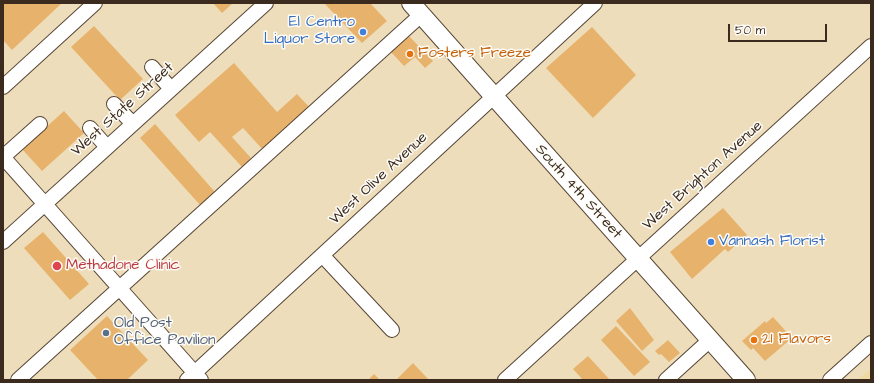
<!DOCTYPE html>
<style>
body{margin:0}
#map{position:relative;width:874px;height:383px;overflow:hidden;background:#eeddba;font-family:"Architects Daughter",sans-serif}
canvas{display:block}
.frame{position:absolute;inset:0;border:4px solid #3b2a1e;pointer-events:none}
.scale{position:absolute;left:728px;top:24px;width:99px;height:18px;box-sizing:border-box;border:2px solid #3b2a1e;border-top:0;padding-left:5px;font-size:12px;line-height:14px;white-space:nowrap;color:#3b2a1e;-webkit-text-stroke:3px #fdfcf7;paint-order:stroke}
</style>
<div id="map">
<canvas width="874" height="383"></canvas>
<div class="frame"></div>
<div class="scale">50 m</div>
</div>
<script>
const context = document.querySelector('canvas').getContext('2d');
context.lineJoin = 'round';
function fillPath(path, color) { context.fillStyle = color; context.fill(path, 'evenodd'); }
function trace(path, color, width, dash) { context.strokeStyle = color; context.lineWidth = width; context.lineCap = dash ? 'butt' : 'round'; context.setLineDash(dash || []); context.stroke(path); }
function write(font, color, halo, rows, align = 'center') {
  context.font = font + ' "Architects Daughter",sans-serif'; context.lineWidth = 3; context.setLineDash([]); context.textBaseline = 'middle'; context.strokeStyle = halo; context.fillStyle = color; for (const [text, x, y, turn = 0] of rows) {
    context.save(); context.translate(x, y); context.rotate((+turn || 0) * Math.PI / 180); context.textAlign = isNaN(turn) ? turn : align; if (halo) context.strokeText(text, 0, 0); context.fillText(text, 0, 0); context.restore();
  }
}
fillPath(new Path2D(`
 M 871,368 L 871,380 L 858,380 L 871,369 Z`), '#eeda9e');
fillPath(new Path2D(`
 M 3,3 L 62,3 L 12,50 L 3,40 Z
 M 213,3 L 233,3 L 222,13 Z
 M 324,3 L 370,3 L 387,21 L 362,43 Z
 M 94,26 L 143,79 L 120,100 L 71,47 Z
 M 592,27 L 636,75 L 593,118 L 546,68 Z
 M 408,35 L 433,61 L 425,68 L 415,57 L 404,66 L 390,51 Z
 M 234,63 L 277,112 L 297,94 L 311,109 L 264,151 L 243,128 L 232,137 L 251,158 L 242,167 L 210,132 L 199,142 L 175,115 Z
 M 64,111 L 84,133 L 42,171 L 22,149 Z
 M 155,124 L 215,192 L 200,205 L 140,138 Z
 M 723,208 L 747,235 L 728,252 L 725,249 L 692,279 L 670,252 Z
 M 43,232 L 89,284 L 70,300 L 24,248 Z
 M 630,308 L 654,340 L 642,351 L 616,321 Z
 M 107,316 L 148,360 L 127,380 L 98,380 L 70,350 Z
 M 773,317 L 792,338 L 765,361 L 753,348 L 751,350 L 742,341 L 765,321 L 766,323 Z
 M 616,326 L 650,362 L 634,376 L 601,340 Z
 M 668,340 L 680,353 L 669,362 L 661,354 L 659,355 L 655,351 Z
 M 588,356 L 610,380 L 583,380 L 573,369 Z
 M 413,363 L 429,380 L 396,380 Z
 M 374,374 L 380,380 L 368,380 Z`), '#e7b36c');
const minor = new Path2D(`
 M 152,67 L 171,89
 M 3,87 L 95,3
 M 114,104 L 133,124
 M 90,128 L 107,147
 M 3,157 L 201,380
 M 3,157 L 40,124
 M 3,242 L 266,3
 M 322,255 L 392,330
 M 18,380 L 421,15
 M 187,380 L 595,3
 M 505,380 L 871,46
 M 666,380 L 710,340
 M 830,380 L 871,343`);
const major = new Path2D(`
 M 411,3 L 746,380`);
trace(minor, '#564535', 16);
trace(major, '#564535', 20);
trace(minor, '#fff', 14);
trace(major, '#fff', 18);
for (const [x, y, r, color] of [
 [363,32,4,"#3f7fe0"],
 [410,54,4,"#e8710a"],
 [711,242,4,"#3f7fe0"],
 [57,266,5,"#e0444e"],
 [106,333,4,"#5c6f8a"],
 [754,340,4,"#e8710a"]
]) { const dot = new Path2D(); dot.arc(x, y, r, 0, 2 * Math.PI); context.fillStyle = color; context.fill(dot); trace(dot, '#fdfcf7', 1.5); }
write('15px', '#366cbe', '#fdfcf7', [
 ["El Centro",355,23],
 ["Liquor Store",355,40],
 ["Vannash Florist",719,242,"left"]
], 'right');
write('15px', '#c56008', '#fdfcf7', [
 ["Fosters Freeze",418,54],
 ["21 Flavors",762,340]
], 'left');
write('15px', '#3b2a1e', '#fdfcf7', [
 ["West State Street",123,110,-42],
 ["West Brighton Avenue",703,176,-42],
 ["West Olive Avenue",379,179,-43],
 ["South 4th Street",578,192,48]
]);
write('15px', '#be3a42', '#fdfcf7', [
 ["Methadone Clinic",66,266]
], 'left');
write('15px', '#4e5e75', '#fdfcf7', [
 ["Old Post",114,324],
 ["Office Pavilion",114,341]
], 'left');
</script>
